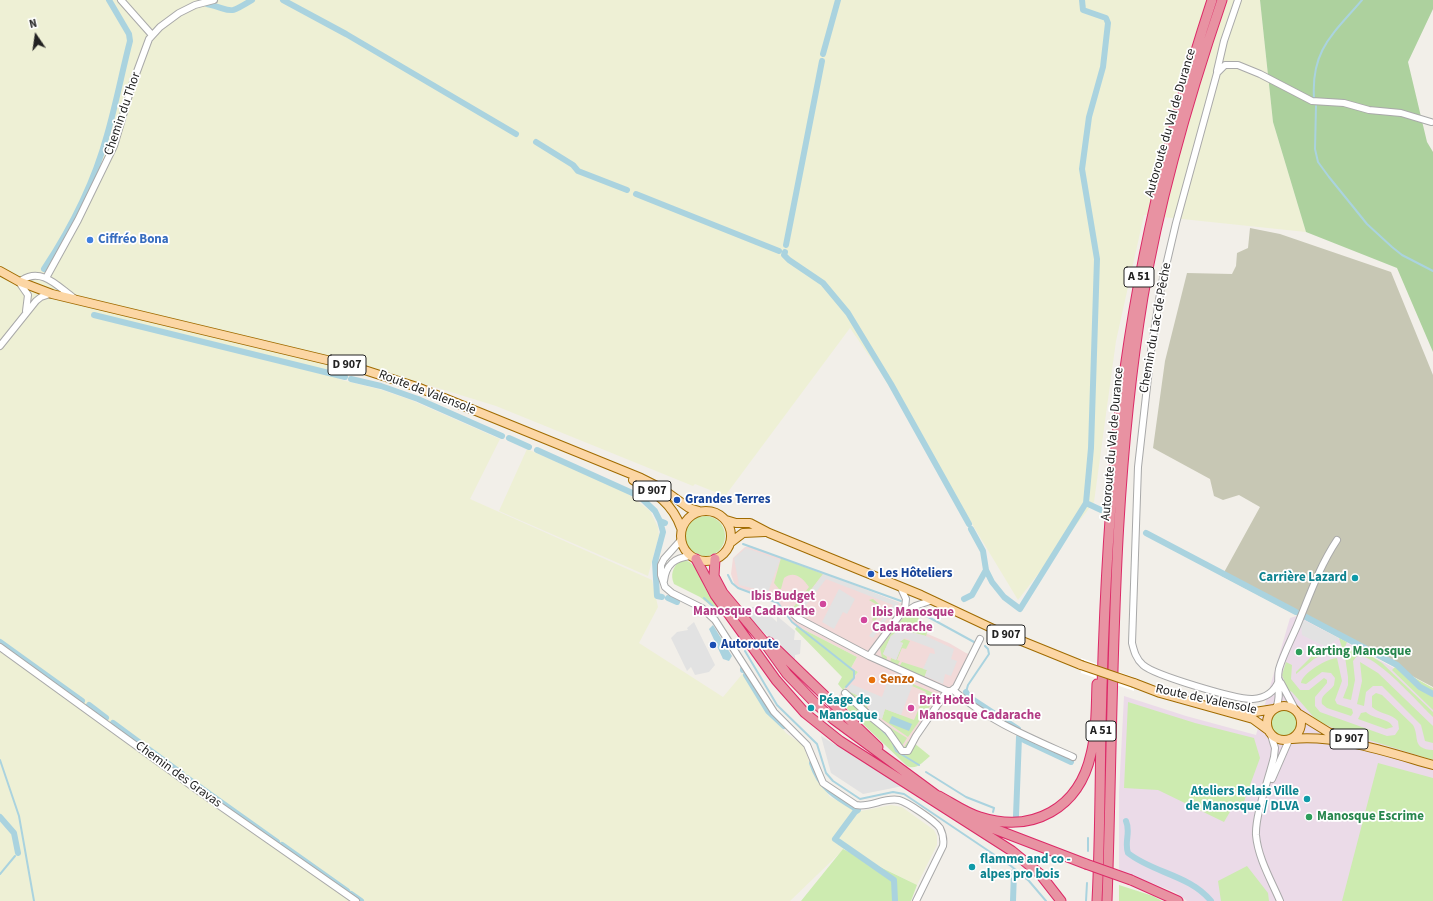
<!DOCTYPE html>
<meta charset="utf-8">
<style>
body{margin:0}
#map{position:relative;width:1433px;height:901px;overflow:hidden;background:#f2efe9;font-family:"Source Sans 3",sans-serif}
canvas{display:block}
.north{position:absolute;left:16px;top:16px;width:40px;height:40px;-webkit-text-stroke:3px #fff;paint-order:stroke;rotate:347deg;font-size:11px;font-weight:700;line-height:16px;text-align:center;color:#222}
.north::after{content:'';display:block;margin:auto;width:14px;height:18px;background:#222;clip-path:polygon(50% 0,100% 100%,50% 72%,0 100%)}
</style>
<div id="map">
<canvas width="1433" height="901"></canvas>
<div class="north">N</div>
</div>
<script>
const context = document.querySelector('canvas').getContext('2d');
context.lineJoin = 'round';
function fillPath(path, color) { context.fillStyle = color; context.fill(path, 'evenodd'); }
function trace(path, color, width, dash) { context.strokeStyle = color; context.lineWidth = width; context.lineCap = dash ? 'butt' : 'round'; context.setLineDash(dash || []); context.stroke(path); }
function write(font, color, halo, rows, align = 'center') {
  context.font = font + ' "Source Sans 3",sans-serif'; context.lineWidth = 3.5; context.setLineDash([]); context.textBaseline = 'middle'; context.strokeStyle = halo; context.fillStyle = color; for (const [text, x, y, turn = 0] of rows) {
    context.save(); context.translate(x, y); context.rotate((+turn || 0) * Math.PI / 180); context.textAlign = isNaN(turn) ? turn : align; if (halo) context.strokeText(text, 0, 0); context.fillText(text, 0, 0); context.restore();
  }
}
fillPath(new Path2D(`
 M 751,546 L 903,604 L 901,616 L 923,632 L 949,643 L 966,653 L 975,656 L 962,683 L 949,697 L 902,759 L 836,699 L 858,672 L 851,668 L 857,657 L 797,626 L 773,601 L 735,586 L 731,574 L 733,558 L 745,547 Z`), '#f2dad9');
fillPath(new Path2D(`
 M 1297,616 L 1433,689 L 1433,901 L 1187,901 L 1175,892 L 1119,871 L 1119,793 L 1124,696 L 1186,716 L 1256,735 L 1290,618 Z`), '#ebdbe8');
fillPath(new Path2D(`
 M 1250,228 L 1280,234 L 1391,272 L 1433,375 L 1433,687 L 1222,576 L 1260,507 L 1239,495 L 1223,500 L 1214,496 L 1210,479 L 1153,448 L 1165,361 L 1187,273 L 1232,274 L 1236,266 L 1237,253 L 1248,248 Z`), '#c7c7b4');
fillPath(new Path2D(`
 M 0,0 L 1260,0 L 1273,122 L 1306,232 L 1144,215 L 1116,341 L 1094,502 L 1018,600 L 879,370 L 850,328 L 725,496 L 695,484 L 693,486 L 496,406 L 347,360 L 338,379 L 382,390 L 411,400 L 500,439 L 470,499 L 652,580 L 658,607 L 639,643 L 723,697 L 744,672 L 763,706 L 786,733 L 803,745 L 814,775 L 830,797 L 861,811 L 891,805 L 902,807 L 934,830 L 937,836 L 937,845 L 917,885 L 844,849 L 790,901 L 0,901 Z
 M 527,449 L 623,490 L 650,511 L 658,527 L 659,535 L 648,576 L 499,511 Z`), '#eef0d5');
fillPath(new Path2D(`
 M685 536a20 20 0 1 1 40 0a20 20 0 1 1-40 0Z
 M 781,558 L 823,574 L 795,610 L 799,613 L 801,612 L 799,616 L 792,609 L 809,587 C 803,578 794,570 784,578 L 781,589 L 779,589 L 774,583 Z
 M 685,560 C 698,564 701,581 707,591 C 711,598 717,604 721,610 L 719,612 L 700,597 L 674,584 C 670,574 673,568 679,561 Z
 M 873,599 L 880,605 L 880,613 L 875,621 L 872,620 L 879,606 L 869,600 Z
 M 914,608 L 917,610 L 919,621 L 928,629 L 926,636 L 903,630 L 891,636 L 883,654 L 887,657 L 886,661 L 882,658 L 880,648 L 903,618 Z
 M 797,626 L 857,657 L 851,668 L 858,672 L 843,690 L 838,684 L 842,677 L 795,629 Z
 M 1339,638 L 1347,642 L 1345,647 L 1354,652 L 1357,647 L 1382,663 L 1433,712 L 1433,717 C 1419,704 1375,653 1357,656 L 1353,661 L 1355,680 L 1351,700 L 1343,698 L 1348,685 L 1348,677 L 1345,657 Z
 M 904,639 L 910,641 L 906,649 L 902,648 L 897,660 L 900,661 L 897,666 L 890,663 L 891,658 L 896,660 L 903,643 L 899,642 Z
 M 1329,651 L 1314,659 L 1296,674 L 1296,672 L 1313,655 Z
 M 1337,658 L 1342,681 L 1335,700 L 1337,704 L 1352,709 L 1353,713 L 1351,716 L 1327,708 L 1322,704 C 1320,694 1330,692 1334,685 L 1335,678 L 1331,673 L 1322,672 L 1306,684 L 1301,683 C 1302,673 1328,658 1337,658 Z
 M 902,662 L 927,670 L 924,678 L 899,667 Z
 M 1286,662 L 1292,665 L 1291,679 L 1300,690 L 1309,690 L 1324,678 L 1327,680 L 1327,683 L 1315,697 L 1315,706 L 1320,712 L 1387,736 L 1395,735 L 1399,729 L 1398,721 C 1391,713 1379,714 1372,707 L 1372,696 L 1376,693 L 1382,695 L 1413,725 C 1420,737 1411,749 1433,750 L 1433,760 L 1343,732 L 1317,721 L 1292,692 L 1288,690 L 1282,675 Z
 M 1360,662 L 1378,673 L 1433,726 L 1433,743 L 1425,741 L 1421,725 L 1382,686 L 1373,686 L 1366,692 L 1364,706 L 1357,704 L 1362,681 Z
 M 1395,667 L 1433,688 L 1433,710 L 1392,670 Z
 M 913,684 L 938,695 L 908,737 L 882,719 L 885,709 L 914,720 L 926,692 L 912,686 Z
 M 848,691 L 866,699 L 868,711 Z
 M 850,698 L 886,730 L 906,754 L 914,743 L 930,756 C 924,761 916,771 907,766 L 840,702 L 842,700 Z
 M 1128,702 L 1195,723 L 1254,738 L 1260,758 L 1242,807 L 1231,810 L 1224,822 L 1158,790 L 1124,788 Z
 M1271 724a14 14 0 1 1 28 0a14 14 0 1 1-28 0Z
 M 1366,712 C 1373,719 1389,718 1393,727 L 1386,729 L 1358,719 L 1361,713 Z
 M 883,723 L 907,738 L 902,746 L 904,747 L 908,741 L 910,744 L 907,749 L 903,750 Z
 M 1378,763 L 1433,778 L 1433,901 L 1342,901 Z
 M 843,849 L 917,885 L 911,901 L 801,901 Z
 M 1247,866 L 1268,893 L 1269,901 L 1221,901 L 1218,881 Z
 M 1119,885 L 1153,896 L 1162,901 L 1119,901 Z`), '#cdebb0');
fillPath(new Path2D(`
 M 1260,0 L 1433,0 L 1433,9 L 1408,62 L 1427,142 L 1433,152 L 1433,352 L 1397,268 L 1306,232 L 1273,122 Z`), '#add19e');
fillPath(new Path2D(`
 M 746,548 L 780,560 L 768,592 L 739,585 L 734,558 Z
 M 824,573 L 899,603 L 873,638 L 869,636 L 893,605 L 826,579 L 800,613 L 796,610 Z
 M 839,589 L 855,599 L 847,614 L 843,612 L 834,629 L 822,622 Z
 M 743,607 L 761,607 L 777,622 L 777,616 L 795,631 L 794,640 L 801,640 L 800,654 L 795,655 L 795,663 L 740,609 Z
 M 1303,620 L 1339,638 L 1326,647 L 1302,635 L 1301,625 Z
 M 694,622 L 715,665 L 709,672 L 695,675 L 691,667 L 687,671 L 671,638 L 677,632 L 688,630 L 687,628 Z
 M 903,630 L 926,636 L 954,649 L 951,659 L 957,661 L 951,676 L 945,674 L 943,684 L 925,676 L 927,670 L 923,669 L 930,653 L 935,654 L 934,649 L 905,638 L 900,642 L 903,643 L 896,660 L 883,654 L 891,636 L 897,631 Z
 M 890,674 L 913,684 L 901,715 L 885,709 L 882,719 L 868,711 L 871,702 L 848,691 L 851,684 L 882,697 Z
 M 821,736 L 903,786 L 863,794 L 831,773 Z`), '#e2e2e2');
fillPath(new Path2D(`
 M 713,625 L 732,656 L 729,661 L 723,659 L 709,629 Z
 M 892,716 L 912,724 L 909,731 L 889,723 Z`), '#aad3df');
fillPath(new Path2D(`
 M 1081,658 L 1133,677 L 1134,691 L 1081,673 Z`), '#fff');
trace(new Path2D(`
 M 1314,98 C 1311,50 1333,34 1362,0
 M 1316,106 L 1315,149 L 1318,162 L 1329,177 L 1367,224 L 1392,247 L 1402,255 L 1433,271
 M 743,544 L 901,601
 M 728,575 L 732,583 L 738,588 L 778,603 L 792,622 L 854,671 L 854,678 L 846,687
 M 704,598 L 720,613
 M 921,613 L 974,642
 M 745,651 L 777,705 L 817,744 L 826,773 L 833,781 L 860,799 L 893,792 L 904,794 L 1011,866 L 1029,881 L 1046,901
 M 966,692 L 968,685 L 989,654 L 988,649 L 985,646
 M 881,729 L 888,736
 M 892,741 L 896,751 L 919,765
 M 0,760 L 19,816 L 34,901
 M 926,772 L 966,797 L 994,808 L 993,812
 M 1088,851 L 1088,838
 M 0,874 L 15,856
 M 1086,901 L 1087,883`), '#aad3df', 2);
trace(new Path2D(`
 M 283,0 L 346,34 L 516,134
 M 207,4 C 234,10 226,16 252,0
 M 823,54 L 838,0
 M 536,142 L 573,165 L 578,171 L 627,190
 M 636,194 L 779,251
 M 786,245 L 822,61
 M 785,252 L 784,255 L 789,260 L 823,283 L 848,313 L 891,384 L 969,524
 M 44,269 C 71,228 94,183 107,135 C 116,104 122,72 130,41 L 129,34 L 109,0
 M 94,315 L 345,377
 M 351,379 L 381,386 L 418,399 L 502,436
 M 509,438 L 529,447
 M 537,450 L 639,496 L 655,511 L 660,521 L 665,523
 M 1086,503 L 1101,510
 M 660,521 L 663,532 L 655,562 L 657,596 L 662,597
 M 971,529 L 983,551 L 986,570 L 992,582 L 1004,597 L 1020,609 L 1086,503 L 1091,448 L 1097,259 L 1082,169 L 1089,117 L 1103,67 L 1108,23 L 1106,18 L 1083,10 L 1082,0
 M 1146,533 L 1296,612
 M 668,598 L 677,602
 M 964,599 L 972,595 L 986,570
 M 1304,616 L 1397,665 L 1420,687 L 1433,694
 M 0,642 L 82,701
 M 743,669 L 743,670
 M 746,675 L 768,711 L 784,726
 M 966,692 L 969,697 L 1018,729
 M 89,705 L 106,718
 M 113,723 L 182,774
 M 1024,740 L 1071,762
 M 812,763 C 820,788 836,797 858,810 L 855,812 L 835,839 L 894,880 L 895,901
 M 187,778 L 277,842
 M 1016,816 L 1019,737
 M 0,817 L 14,833 L 18,853
 M 1126,821 C 1131,832 1124,842 1128,853 C 1153,873 1190,875 1211,901
 M 282,845 L 347,891
 M 351,894 L 361,901
 M 1013,901 L 1014,872`), '#aad3df', 6);
const minor = new Path2D(`
 M 121,0 L 152,35
 M 1217,71 L 1224,41 L 1238,0
 M 46,278 L 78,220 L 114,146 L 132,85 L 149,39 L 160,27 L 179,13 L 195,5 L 214,0
 M 22,280 C 42,267 58,287 74,298
 M 19,282 L 28,295 L 26,311
 M 0,346 L 36,301 L 41,297 L 50,294
 M 681,540 L 664,559 L 661,565 L 661,575 L 665,587 L 672,593 L 702,608 L 715,620 L 774,712 L 807,745 L 823,783 L 856,805 C 870,808 884,797 899,800 C 907,802 935,821 940,828 C 943,834 944,840 943,846 L 916,901
 M 664,581 C 666,564 675,558 690,556
 M 790,611 L 799,619 L 869,656 L 905,608 L 906,599 L 900,586
 M 904,613 L 915,606 L 933,600
 M 0,647 L 200,792 L 356,901
 M 869,656 L 947,691
 M 1279,680 C 1275,691 1266,698 1253,699 C 1237,700 1154,675 1143,665 C 1136,659 1134,651 1132,643 L 1138,467 L 1151,351 L 1161,287 L 1176,223 L 1217,73 L 1225,65 L 1238,65 L 1260,74 L 1312,101 L 1344,103 L 1369,110 L 1401,113 L 1431,122
 M 1281,683 L 1296,711
 M 953,690 C 988,721 1031,738 1073,757
 M 845,693 L 872,718 L 888,731 L 902,751 L 908,751 L 916,736 L 947,691 L 951,691 L 956,687 L 980,639
 M 1276,708 C 1282,695 1276,683 1279,669 C 1283,655 1291,640 1297,626 C 1309,597 1319,567 1337,540
 M 1271,735 L 1275,748 L 1274,757 C 1269,778 1255,815 1256,835 C 1258,858 1271,880 1280,901
 M 1272,779 L 1289,740`);
const major = new Path2D(`
 M 0,271 L 18,281 L 52,294 L 352,366 L 417,387 L 641,478 L 661,488 L 689,508 L 699,511
 M 633,480 C 655,492 673,504 681,528
 M681 536a25 25 0 1 1 50 0a25 25 0 1 1-50 0Z
 M 726,520 L 736,523 L 750,523 L 769,533 L 921,595 L 1002,633 L 1081,665
 M 730,543 L 743,533 L 765,532
 M 1134,683 L 1160,693 L 1253,719 L 1268,730
 M 1212,702 L 1255,712 L 1274,709
 M1267 723a17 17 0 1 1 34 0a17 17 0 1 1-34 0Z
 M 1299,714 L 1328,732 L 1348,738
 M 1292,739 C 1336,734 1390,753 1433,765`);
const highway = new Path2D(`
 M 696,559 L 715,595 L 776,680 L 805,713 L 840,741 L 1012,851 L 1040,874 L 1061,901
 M 715,559 L 714,576 L 723,593 L 764,642 L 787,674 L 815,703 L 833,719 L 943,800
 M 769,642 L 878,747
 M 939,796 C 952,803 966,813 980,817 C 1033,834 1079,808 1091,754 C 1097,732 1096,707 1097,684
 M 964,813 L 992,828 L 1086,864
 M 1131,880 L 1178,901
 M 1097,901 C 1100,843 1100,785 1101,727 C 1103,634 1107,540 1116,447 C 1130,294 1164,146 1212,0
 M 1107,901 C 1114,700 1110,496 1143,297 C 1160,195 1189,97 1222,0`);
trace(minor, '#a9a9a9', 8);
trace(major, '#a06b00', 10);
trace(highway, '#dc2a67', 11);
trace(minor, '#fff', 6);
trace(major, '#fcd6a4', 8);
trace(highway, '#e892a2', 9);
const majorBridge = new Path2D(`
 M 1081,665 L 1134,683`);
const highwayBridge = new Path2D(`
 M 1086,864 L 1131,880`);
trace(majorBridge, '#a06b00', 10, []);
trace(highwayBridge, '#dc2a67', 11, []);
trace(majorBridge, '#fcd6a4', 8);
trace(highwayBridge, '#e892a2', 9);
for (const [x, y, r, color] of [
 [90,240,4,"#3f7fe0"],
 [677,500,4,"#1a4fb4"],
 [871,574,4,"#1a4fb4"],
 [1355,578,4,"#0f9aa8"],
 [823,604,4,"#d1479c"],
 [864,620,4,"#d1479c"],
 [713,645,4,"#1a4fb4"],
 [1299,652,4,"#2e9e5b"],
 [872,680,4,"#e8710a"],
 [811,708,4,"#0f9aa8"],
 [911,708,4,"#d1479c"],
 [1307,799,4,"#0f9aa8"],
 [1309,817,4,"#2e9e5b"],
 [972,867,4,"#0f9aa8"]
]) { const dot = new Path2D(); dot.arc(x, y, r, 0, 2 * Math.PI); context.fillStyle = color; context.fill(dot); trace(dot, '#fff', 1.5); }
for (const [x, y, w] of [
 [1139,277,30],
 [347,365,38],
 [652,491,38],
 [1006,635,38],
 [1101,731,30],
 [1349,739,38]
]) { const box = new Path2D(); box.roundRect(x - w / 2, y - 10, w, 20, 3); context.fillStyle = '#fff'; context.fill(box); trace(box, '#222', 1); }
write('bold 12px', '#222', null, [
 ["A 51",1139,277],
 ["D 907",347,365],
 ["D 907",652,491],
 ["D 907",1006,635],
 ["A 51",1101,731],
 ["D 907",1349,739]
]);
write('13px', '#222', '#fff', [
 ["Chemin du Thor",123,114,-71],
 ["Autoroute du Val de Durance",1171,123,-74],
 ["Chemin du Lac de Pêche",1156,328,-80],
 ["Route de Valensole",427,393,21],
 ["Autoroute du Val de Durance",1113,444,-85],
 ["Route de Valensole",1206,700,12],
 ["Chemin des Gravas",178,775,36]
]);
write('bold 13px', '#366cbe', '#fff', [
 ["Ciffréo Bona",98,240]
], 'left');
write('bold 13px', '#164399', '#fff', [
 ["Grandes Terres",685,500],
 ["Les Hôteliers",879,574],
 ["Autoroute",721,645]
], 'left');
write('bold 13px', '#0d838f', '#fff', [
 ["Carrière Lazard",1347,578],
 ["Péage de",819,701,"left"],
 ["Manosque",819,716,"left"],
 ["Ateliers Relais Ville",1299,792],
 ["de Manosque / DLVA",1299,807],
 ["flamme and co -",980,860,"left"],
 ["alpes pro bois",980,875,"left"]
], 'right');
write('bold 13px', '#b23c85', '#fff', [
 ["Ibis Budget",815,597,"right"],
 ["Manosque Cadarache",815,612,"right"],
 ["Ibis Manosque",872,613],
 ["Cadarache",872,628],
 ["Brit Hotel",919,701],
 ["Manosque Cadarache",919,716]
], 'left');
write('bold 13px', '#27864d', '#fff', [
 ["Karting Manosque",1307,652],
 ["Manosque Escrime",1317,817]
], 'left');
write('bold 13px', '#c56008', '#fff', [
 ["Senzo",880,680]
], 'left');
</script>
